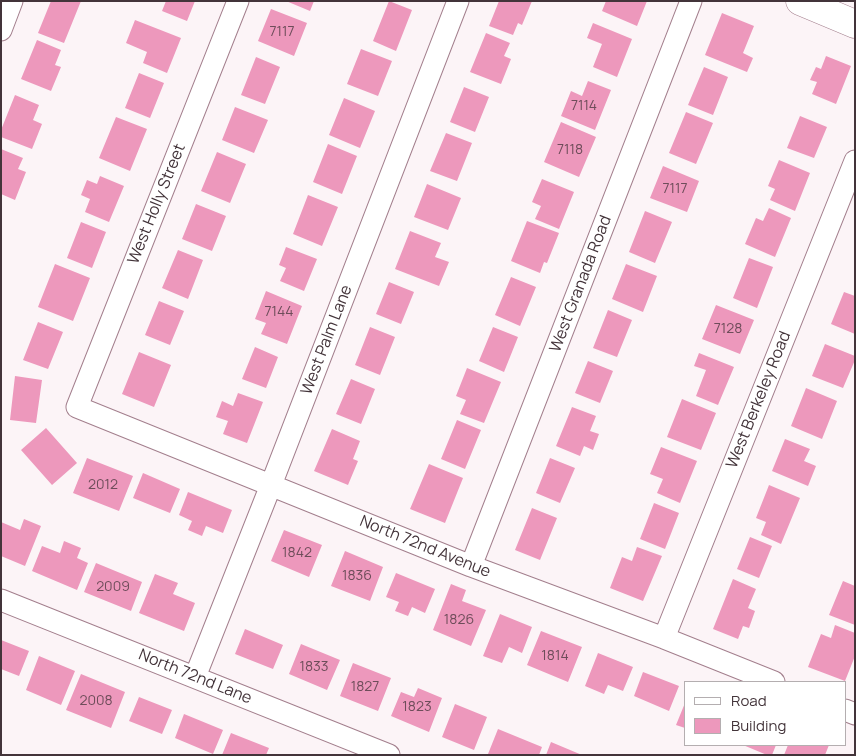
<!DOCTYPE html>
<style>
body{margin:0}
#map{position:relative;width:856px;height:756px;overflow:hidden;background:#fcf4f7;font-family:Manrope,sans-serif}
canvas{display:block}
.frame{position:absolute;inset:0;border:2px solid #43343a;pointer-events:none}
.legend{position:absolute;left:684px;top:681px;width:162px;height:65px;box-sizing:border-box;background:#fff;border:1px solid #b4aeb0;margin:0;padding:6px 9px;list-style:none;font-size:15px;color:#43343a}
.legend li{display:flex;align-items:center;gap:10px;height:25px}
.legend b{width:25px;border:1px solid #b4aeb0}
</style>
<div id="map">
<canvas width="856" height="756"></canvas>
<div class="frame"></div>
<ul class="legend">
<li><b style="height:6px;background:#fff"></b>Road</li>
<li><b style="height:14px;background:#ed98bc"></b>Building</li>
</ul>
</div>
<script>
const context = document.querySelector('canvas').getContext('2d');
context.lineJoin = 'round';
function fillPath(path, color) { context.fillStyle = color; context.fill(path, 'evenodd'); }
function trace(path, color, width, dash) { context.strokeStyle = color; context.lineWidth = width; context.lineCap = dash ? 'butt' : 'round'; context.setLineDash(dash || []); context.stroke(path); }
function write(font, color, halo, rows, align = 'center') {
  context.font = font + ' Manrope,sans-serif'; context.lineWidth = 4; context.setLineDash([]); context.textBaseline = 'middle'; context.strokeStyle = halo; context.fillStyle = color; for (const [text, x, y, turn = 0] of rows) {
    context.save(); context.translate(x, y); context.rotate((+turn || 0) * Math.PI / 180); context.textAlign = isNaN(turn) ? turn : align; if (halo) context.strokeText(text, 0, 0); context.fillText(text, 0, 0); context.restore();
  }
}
fillPath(new Path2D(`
 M 51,1 L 81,1 L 64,43 L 38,33 Z
 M 166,1 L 195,1 L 187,21 L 162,11 Z
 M 286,1 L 314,1 L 310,11 Z
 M 389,1 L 412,10 L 396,51 L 373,41 Z
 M 499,1 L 532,1 L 522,25 L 518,23 L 513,35 L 489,26 Z
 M 606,1 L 647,1 L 637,26 L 602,11 Z
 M 271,9 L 307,23 L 294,56 L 258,41 Z
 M 722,13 L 754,26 L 743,53 L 753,58 L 747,72 L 705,55 Z
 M 135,20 L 181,38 L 167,73 L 143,63 L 147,52 L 126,43 Z
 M 593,23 L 632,39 L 617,77 L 593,67 L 602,44 L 587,38 Z
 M 486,33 L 510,43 L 504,56 L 511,59 L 501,84 L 470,72 Z
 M 37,40 L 61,50 L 55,65 L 61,67 L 51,91 L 21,79 Z
 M 361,49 L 392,61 L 378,96 L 347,84 Z
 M 826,56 L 851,66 L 836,104 L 812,94 L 817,82 L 810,80 L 816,67 L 821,69 Z
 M 256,57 L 280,67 L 265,104 L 241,95 Z
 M 704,67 L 728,77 L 713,115 L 688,105 Z
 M 139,73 L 164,83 L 150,118 L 125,108 Z
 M 588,81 L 611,90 L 595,130 L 561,116 L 571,91 L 582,96 Z
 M 464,87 L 489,97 L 475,132 L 450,122 Z
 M 15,95 L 39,105 L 33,120 L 42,124 L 32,149 L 1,137 L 1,130 Z
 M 344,98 L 375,111 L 360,148 L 329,135 Z
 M 235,107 L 268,120 L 254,153 L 222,140 Z
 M 686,112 L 713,123 L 696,164 L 669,153 Z
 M 800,116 L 827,127 L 814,158 L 787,148 Z
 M 116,117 L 147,129 L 130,171 L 99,158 Z
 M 561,122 L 596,137 L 579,177 L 544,162 Z
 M 446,133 L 472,143 L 457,181 L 430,171 Z
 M 328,144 L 357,156 L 342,194 L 313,182 Z
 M 1,149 L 23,158 L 18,169 L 26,172 L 15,200 L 1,194 Z
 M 217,152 L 246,164 L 230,203 L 201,191 Z
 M 779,160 L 810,173 L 795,211 L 770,200 L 775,189 L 768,186 Z
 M 663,166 L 699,181 L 687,212 L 650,198 Z
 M 100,176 L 124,186 L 109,222 L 85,212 L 90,199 L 81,195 L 87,180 L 97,184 Z
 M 542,179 L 574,192 L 559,229 L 535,219 L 541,206 L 532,202 Z
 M 427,184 L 461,198 L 448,230 L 414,217 Z
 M 308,195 L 338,207 L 322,246 L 293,234 Z
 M 196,204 L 226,216 L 212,251 L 182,239 Z
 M 769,208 L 791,218 L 775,257 L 745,244 L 756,218 L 763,221 Z
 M 645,211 L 672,222 L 655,263 L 629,252 Z
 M 527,221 L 559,233 L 547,263 L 544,262 L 540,273 L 511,261 Z
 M 81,222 L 106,232 L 92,268 L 67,258 Z
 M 410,231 L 441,243 L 435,257 L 449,262 L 439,286 L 395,269 Z
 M 286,247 L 317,259 L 304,291 L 280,281 L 286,268 L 279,265 Z
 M 178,250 L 203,260 L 188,299 L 162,288 Z
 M 749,258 L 773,267 L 757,308 L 733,298 Z
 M 55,264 L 90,278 L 73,321 L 38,307 Z
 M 626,264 L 657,276 L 643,312 L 612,299 Z
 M 511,277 L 536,287 L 520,326 L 495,315 Z
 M 389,282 L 414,292 L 401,324 L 376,314 Z
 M 266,291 L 302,306 L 287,344 L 261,334 L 266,323 L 255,319 Z
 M 844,292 L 855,296 L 855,334 L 831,324 Z
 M 159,301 L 184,311 L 170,345 L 145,335 Z
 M 716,305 L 754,320 L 740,354 L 702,339 Z
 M 608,310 L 632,320 L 617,357 L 593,348 Z
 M 38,322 L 63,332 L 48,369 L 23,360 Z
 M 370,327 L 395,337 L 380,375 L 355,365 Z
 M 493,327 L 518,337 L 504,372 L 479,361 Z
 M 825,344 L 855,356 L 855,360 L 843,388 L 812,376 Z
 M 255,347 L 278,357 L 266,388 L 242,379 Z
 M 139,352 L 171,365 L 154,407 L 122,394 Z
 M 699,353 L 734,367 L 718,405 L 696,396 L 706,370 L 694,366 Z
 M 588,361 L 613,371 L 600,403 L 575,393 Z
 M 467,368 L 501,382 L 484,423 L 460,414 L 466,400 L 456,396 Z
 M 15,376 L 42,380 L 36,423 L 10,420 Z
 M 351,379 L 375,389 L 361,424 L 336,414 Z
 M 806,388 L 837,401 L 822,439 L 791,426 Z
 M 238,393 L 263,402 L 247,443 L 223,434 L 228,421 L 216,417 L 222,401 L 233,406 Z
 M 682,399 L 716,413 L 701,450 L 667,437 Z
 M 572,407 L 596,416 L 590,431 L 599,434 L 593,450 L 584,446 L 580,456 L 556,446 Z
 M 457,420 L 481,430 L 465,469 L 441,459 Z
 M 46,428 L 77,463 L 52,485 L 21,450 Z
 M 332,429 L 360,441 L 353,459 L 358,461 L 348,485 L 314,471 Z
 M 785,439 L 810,449 L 804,461 L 816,466 L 808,486 L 772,471 Z
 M 661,447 L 697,461 L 680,503 L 657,493 L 663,479 L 650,474 Z
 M 87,458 L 133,476 L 119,511 L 73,493 Z
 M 550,458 L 575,468 L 560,503 L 536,493 Z
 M 429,464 L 463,478 L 445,523 L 410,509 Z
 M 143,473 L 180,489 L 170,513 L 133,498 Z
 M 769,485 L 800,498 L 781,544 L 761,535 L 766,522 L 756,518 Z
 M 188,492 L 232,510 L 223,533 L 206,526 L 202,536 L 188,530 L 192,521 L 179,515 Z
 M 654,503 L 679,513 L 665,549 L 640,539 Z
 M 532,508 L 557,518 L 540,560 L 515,550 Z
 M 24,519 L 41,526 L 25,566 L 1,556 L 1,522 L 20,530 Z
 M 284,530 L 322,545 L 309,577 L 271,561 Z
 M 750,537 L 772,546 L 759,578 L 737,569 Z
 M 64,541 L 81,548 L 77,558 L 88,563 L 77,590 L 32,571 L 42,546 L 60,553 Z
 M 637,547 L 662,556 L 643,601 L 610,588 L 622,557 L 632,561 Z
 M 345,551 L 383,567 L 370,601 L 331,586 Z
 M 96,563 L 142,582 L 131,611 L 84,592 Z
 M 396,573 L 435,589 L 425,613 L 412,607 L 408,616 L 395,611 L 399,602 L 386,597 Z
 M 155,574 L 178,583 L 173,594 L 195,603 L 184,631 L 139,613 Z
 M 733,579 L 756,589 L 748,608 L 755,611 L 749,628 L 743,626 L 738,639 L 713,629 Z
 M 843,581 L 855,586 L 855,625 L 829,615 Z
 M 451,584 L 466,590 L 462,601 L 486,610 L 471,646 L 433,630 Z
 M 500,614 L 532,627 L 522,653 L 509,647 L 502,663 L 483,656 Z
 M 835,625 L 855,633 L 855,656 L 845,681 L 808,667 L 821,634 L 831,638 Z
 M 245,629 L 283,645 L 273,669 L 235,654 Z
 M 541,631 L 582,647 L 568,682 L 527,665 Z
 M 1,640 L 29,651 L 19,676 L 1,669 Z
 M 301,644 L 340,660 L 327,690 L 289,674 Z
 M 598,653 L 633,667 L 623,691 L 608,685 L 604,694 L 585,686 Z
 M 39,656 L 75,671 L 61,705 L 26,690 Z
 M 353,663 L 391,678 L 378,711 L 340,696 Z
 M 643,672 L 679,686 L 669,711 L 634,696 Z
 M 81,674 L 125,692 L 111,728 L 66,710 Z
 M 418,688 L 442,698 L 429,732 L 391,716 L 401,692 L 414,697 Z
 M 139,697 L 172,710 L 162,734 L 129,721 Z
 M 685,703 L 685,728 L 676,725 Z
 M 455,704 L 487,717 L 474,750 L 442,737 Z
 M 184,714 L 223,730 L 213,754 L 175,738 Z
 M 498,729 L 542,747 L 539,755 L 488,754 Z
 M 231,733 L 269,748 L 266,755 L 222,755 Z
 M 551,742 L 582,755 L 546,755 Z
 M 743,745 L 776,745 L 772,755 L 767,755 Z
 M 788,745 L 829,745 L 825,755 L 784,755 Z`), '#ed98bc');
const street = new Path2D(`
 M 238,1 L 77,407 L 471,566 L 664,638 L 774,682
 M 1,30 L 12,1
 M 471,566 L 691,1
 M 1,600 L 389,755
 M 664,638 L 855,161
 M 195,677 L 271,485 L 458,1
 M 845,710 L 855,714`);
const secondary = new Path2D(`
 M 800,1 L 855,24`);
trace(street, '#a37f8d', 23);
trace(secondary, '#a37f8d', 29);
trace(street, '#fff', 21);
trace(secondary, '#fff', 28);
write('14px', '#6e4d5a', null, [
 ["7117",282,32],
 ["7114",584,106],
 ["7118",570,150],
 ["7117",675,189],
 ["7144",279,312],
 ["7128",728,329],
 ["2012",103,485],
 ["1842",297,553],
 ["1836",357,576],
 ["2009",113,587],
 ["1826",459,620],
 ["1814",555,656],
 ["1833",314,667],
 ["1827",365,687],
 ["2008",96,701],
 ["1823",417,707]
]);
write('16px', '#43343a', '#fff', [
 ["West Holly Street",157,204,-68],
 ["West Granada Road",581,284,-69],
 ["West Palm Lane",327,340,-69],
 ["West Berkeley Road",759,400,-68],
 ["North 72nd Avenue",425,547,22],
 ["North 72nd Lane",195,677,22]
]);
</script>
